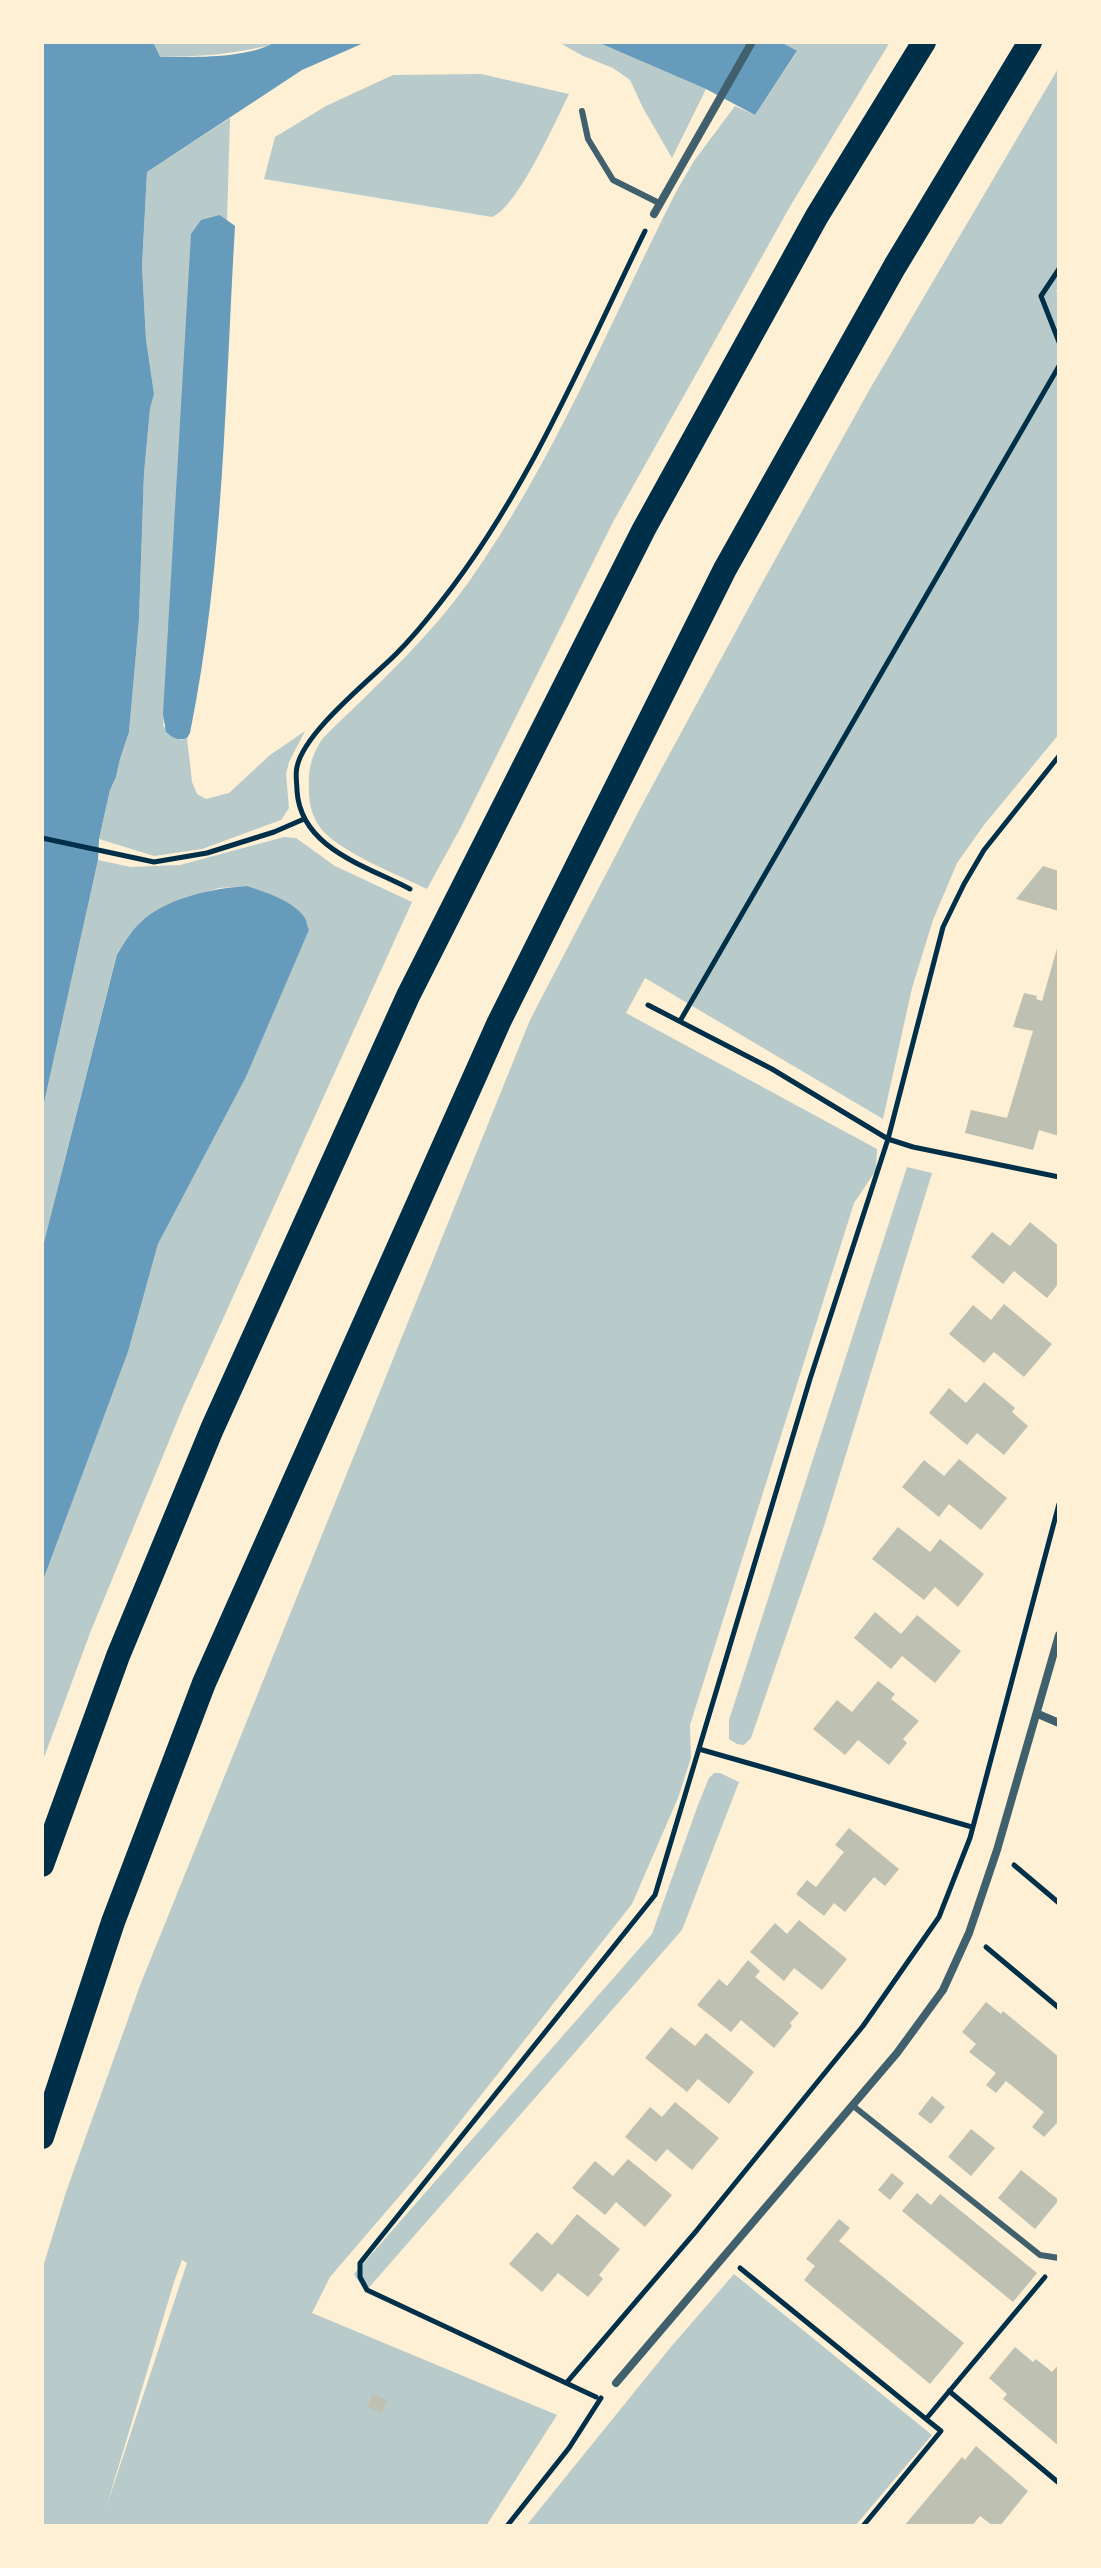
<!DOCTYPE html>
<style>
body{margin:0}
#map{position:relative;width:1101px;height:2568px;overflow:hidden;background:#fdf0d5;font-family:"Work Sans",sans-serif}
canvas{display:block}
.frame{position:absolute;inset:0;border:44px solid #fdf0d5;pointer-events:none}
</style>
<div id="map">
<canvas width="1101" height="2568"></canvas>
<div class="frame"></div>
</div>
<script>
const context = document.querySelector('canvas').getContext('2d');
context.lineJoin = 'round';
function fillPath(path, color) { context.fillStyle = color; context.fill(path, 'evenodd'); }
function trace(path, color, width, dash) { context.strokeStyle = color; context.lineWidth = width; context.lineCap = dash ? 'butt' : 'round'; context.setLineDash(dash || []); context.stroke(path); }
fillPath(new Path2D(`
 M 153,42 L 275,42 L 271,45 C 233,54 198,57 159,57 Z
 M 558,42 L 597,42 L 706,89 L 672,158 L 643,108 L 630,80 L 613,68 L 583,56 Z
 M 781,42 L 890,42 L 792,203 L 613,522 L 462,825 L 427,889 C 399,875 336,851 319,826 C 312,815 309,804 309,791 C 308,769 311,756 323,738 C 373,689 427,640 468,583 C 554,462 609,324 676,192 L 694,161 L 735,106 L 755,115 L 797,52 Z
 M 1059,67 L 1059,287 L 1056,291 L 1059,293 L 1059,734 L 984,825 L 957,863 L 933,920 L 912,988 L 883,1119 L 645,978 L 626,1013 L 877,1149 L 876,1170 L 854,1203 L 690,1725 L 691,1758 L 678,1798 L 632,1904 L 421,2171 L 330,2277 L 312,2313 L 557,2415 L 486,2526 L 42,2526 L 42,2270 L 66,2192 L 141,1983 L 530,1020 L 643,803 L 761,585 L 871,387 ZM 182,2260 L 187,2263 L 106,2508 L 174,2282 Z
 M 481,74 L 569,94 C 556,120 518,207 492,217 L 264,179 L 275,137 L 326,106 L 393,75 Z
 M 230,118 L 227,220 L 220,215 L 163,726 L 181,740 L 187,738 L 192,782 L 197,794 L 206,799 L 229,793 L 270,755 L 305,731 L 289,762 L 286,774 L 289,808 L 281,820 L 202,849 L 154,856 L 99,839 L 110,790 L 116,777 L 120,759 L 129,732 L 139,620 L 144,473 L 150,409 L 154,394 L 146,339 L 142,266 L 147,172 Z
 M 284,837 L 296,838 L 335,866 L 412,902 L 183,1407 L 90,1633 L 42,1763 L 42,1583 L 128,1352 L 158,1244 L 246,1077 L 309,930 L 305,918 L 247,886 L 219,888 L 176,901 L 141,922 L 117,953 L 42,1250 L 42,1112 L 98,860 L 131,867 L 180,865 Z
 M 907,1167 L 932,1173 L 824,1526 L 751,1738 L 744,1745 L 737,1744 L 729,1739 L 729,1720 Z
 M 714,1773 L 720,1773 L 739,1782 L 682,1930 L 365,2292 L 354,2274 L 652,1934 L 698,1805 L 709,1778 Z
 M 734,2274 L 932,2435 L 855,2526 L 526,2526 L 670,2348 Z`), '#b9caca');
fillPath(new Path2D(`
 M 42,42 L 153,42 L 160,57 C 191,57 248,59 275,42 L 366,42 L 302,70 L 147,172 L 142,266 L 146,339 L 154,394 L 150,409 L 144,473 L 139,620 L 129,732 L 120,759 L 116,777 L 110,790 L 99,839 L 98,860 L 42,1112 Z
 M 597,42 L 781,42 L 797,51 L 755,115 L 706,89 Z
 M 220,215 L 235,226 C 225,395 224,566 190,733 L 187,738 C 178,741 173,738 166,732 L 163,714 L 191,234 L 201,220 Z
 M 247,886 C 265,892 294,901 305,918 C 307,921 307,926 309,930 L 246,1077 L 158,1244 L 128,1352 L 42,1583 L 42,1250 L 117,954 C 124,944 131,931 140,923 C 165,898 214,888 247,886 Z`), '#669bbc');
fillPath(new Path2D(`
 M 1043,866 L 1059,871 L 1059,911 L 1016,899 Z
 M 1058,945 L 1059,1136 L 1039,1130 L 1033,1150 L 965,1133 L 971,1110 L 1007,1118 L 1033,1031 L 1013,1027 L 1024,993 L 1037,996 L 1036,999 L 1042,1001 Z
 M 1030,1222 L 1059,1246 L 1059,1283 L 1047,1298 L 1014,1271 L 1003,1284 L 971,1257 L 992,1232 L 1010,1246 Z
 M 1004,1304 L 1052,1344 L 1024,1377 L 994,1352 L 984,1363 L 949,1334 L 973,1305 L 991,1320 Z
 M 984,1382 L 1015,1408 L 1012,1412 L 1028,1426 L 1004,1455 L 977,1433 L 967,1445 L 929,1413 L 949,1388 L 966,1403 Z
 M 959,1459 L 1007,1498 L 981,1530 L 949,1504 L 939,1517 L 902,1487 L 924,1460 L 944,1476 Z
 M 898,1527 L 930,1552 L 940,1539 L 984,1574 L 958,1607 L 935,1587 L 924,1600 L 872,1559 Z
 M 875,1612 L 901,1634 L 917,1615 L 961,1651 L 935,1683 L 902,1656 L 891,1669 L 854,1638 Z
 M 878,1681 L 895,1694 L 891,1699 L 919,1721 L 903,1739 L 907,1743 L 889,1765 L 858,1740 L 845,1755 L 813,1729 L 837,1700 L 852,1712 Z
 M 849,1828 L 899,1869 L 885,1886 L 874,1877 L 845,1912 L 834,1903 L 824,1916 L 796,1894 L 807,1880 L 816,1887 L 844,1852 L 835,1845 Z
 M 799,1920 L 847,1959 L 822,1990 L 794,1968 L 784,1981 L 750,1952 L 775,1923 L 787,1934 Z
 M 748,1960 L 760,1971 L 755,1977 L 799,2013 L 790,2023 L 792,2026 L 774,2048 L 741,2020 L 731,2032 L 697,2005 L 719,1979 L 727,1986 Z
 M 986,2002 L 1001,2014 L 1003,2011 L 1059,2057 L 1059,2124 L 1057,2123 L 1044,2137 L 1032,2127 L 1044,2112 L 1006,2081 L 996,2093 L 986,2085 L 996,2073 L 969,2052 L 976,2044 L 962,2032 Z
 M 671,2027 L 695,2046 L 706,2033 L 754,2072 L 729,2104 L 698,2079 L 687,2092 L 645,2058 Z
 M 932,2096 L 945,2107 L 931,2124 L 918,2114 Z
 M 675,2102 L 719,2138 L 692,2170 L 667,2149 L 656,2162 L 625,2137 L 650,2107 L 662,2117 Z
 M 971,2129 L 995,2148 L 971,2176 L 948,2157 Z
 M 628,2159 L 672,2195 L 645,2227 L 616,2202 L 605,2215 L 572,2188 L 595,2161 L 613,2176 Z
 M 1021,2170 L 1059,2200 L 1035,2229 L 998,2198 Z
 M 892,2173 L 904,2183 L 890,2200 L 878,2190 Z
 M 917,2193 L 931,2205 L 940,2194 L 1037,2273 L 1013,2302 L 902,2211 Z
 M 577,2214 L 620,2249 L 599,2275 L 603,2279 L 588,2297 L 558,2273 L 542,2292 L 509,2264 L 537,2232 L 552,2245 Z
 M 839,2219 L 850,2228 L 839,2241 L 964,2343 L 930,2384 L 804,2280 L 815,2266 L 806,2259 Z
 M 1015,2347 L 1033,2362 L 1036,2359 L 1052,2372 L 1059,2364 L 1059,2446 L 1003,2399 L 1007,2394 L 989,2378 Z
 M 373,2394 L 387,2400 L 382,2413 L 367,2407 Z
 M 976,2446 L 1028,2491 L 1000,2526 L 993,2526 L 980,2516 L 972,2526 L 904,2526 L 962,2457 L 965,2460 Z`), '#bec0b2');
trace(new Path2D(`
 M 1059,269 L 1041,296 L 1059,342
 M 42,838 L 154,862 L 207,853 L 274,832 L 304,819
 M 410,889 C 367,866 301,849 297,791 C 297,784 295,774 297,767 C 304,732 370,680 396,654 C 412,638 426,621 440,603 C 528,492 583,358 645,231
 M 648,1005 L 772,1069 L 888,1139 L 913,1147 L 1059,1177
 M 680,1021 L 1059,366
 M 699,1749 L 972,1827
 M 1014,1865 L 1059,1903
 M 986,1947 L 1059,2008
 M 740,2268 L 926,2419
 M 567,2382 L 697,2230 L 863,2026 L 939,1917 L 970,1838 L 1059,1504
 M 949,2391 L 1059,2483
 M 596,2397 L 367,2290 L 360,2277 L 360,2263 L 655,1895 L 810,1379 L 888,1139 L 943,927 L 964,884 L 984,850 L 1059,756
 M 507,2526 L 569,2448 L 601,2398
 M 863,2526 L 941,2431 L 926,2419 L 1045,2277`), '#003049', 5);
trace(new Path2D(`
 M 582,111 L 588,139 L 613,180 L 659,203
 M 852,2105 L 1040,2255 L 1059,2258`), '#3f606c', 6);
trace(new Path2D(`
 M 654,214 L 752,42
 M 1038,1714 L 1059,1723
 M 616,2383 L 897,2053 L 943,1990 L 969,1933 L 997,1850 L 1059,1635`), '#3f606c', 8);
trace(new Path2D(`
 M 42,1865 L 118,1656 L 212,1429 L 408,996 L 644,529 L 817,216 L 924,42
 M 42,2137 L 113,1922 L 204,1683 L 499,1022 L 725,569 L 895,266 L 1030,42`), '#003049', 24);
</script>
